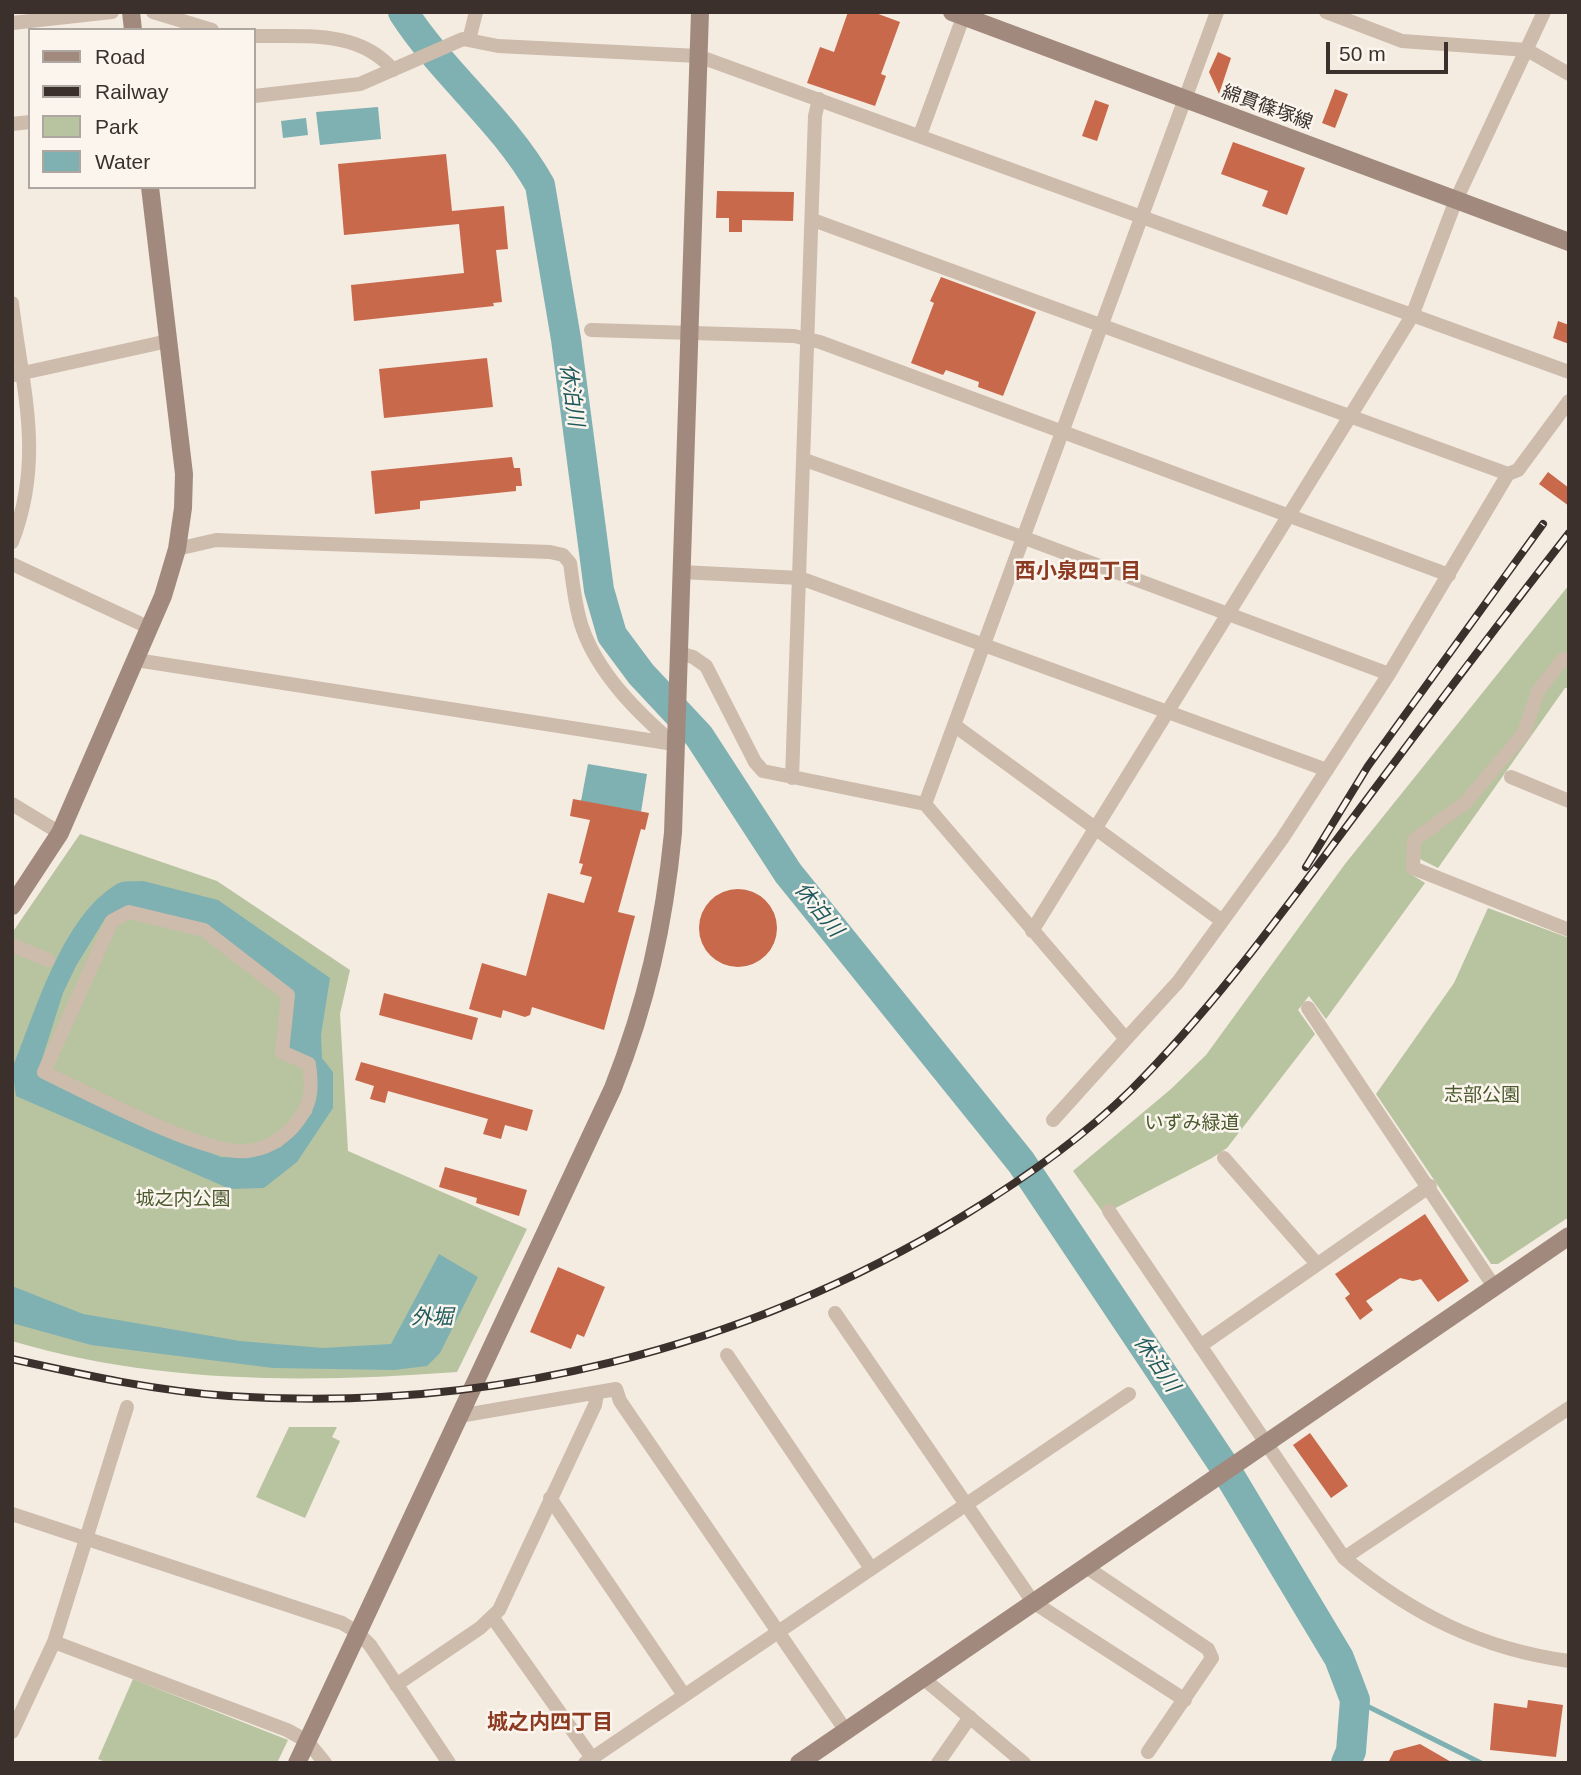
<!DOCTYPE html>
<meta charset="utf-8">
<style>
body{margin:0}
#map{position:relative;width:1581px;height:1775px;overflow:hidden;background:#f4ebe1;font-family:Helvetica,sans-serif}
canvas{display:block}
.frame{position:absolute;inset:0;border:14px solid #3b302b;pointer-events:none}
.legend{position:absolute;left:28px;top:28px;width:228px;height:161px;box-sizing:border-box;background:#fbf5ee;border:2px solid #aea6a0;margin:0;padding:9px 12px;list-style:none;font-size:21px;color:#3b302b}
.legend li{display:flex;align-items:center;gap:14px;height:35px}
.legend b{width:35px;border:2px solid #aea6a0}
.scale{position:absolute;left:1326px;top:42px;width:122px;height:32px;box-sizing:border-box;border:4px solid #3b302b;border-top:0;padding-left:9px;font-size:21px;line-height:24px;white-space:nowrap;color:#3b302b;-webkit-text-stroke:5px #fbf5ee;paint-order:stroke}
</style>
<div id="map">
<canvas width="1581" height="1775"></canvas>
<div class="frame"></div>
<ul class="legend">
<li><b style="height:9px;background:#a18a7d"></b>Road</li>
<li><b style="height:9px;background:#3b302b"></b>Railway</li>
<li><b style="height:19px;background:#b8c4a0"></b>Park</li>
<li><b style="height:19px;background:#7fb0b2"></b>Water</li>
</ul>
<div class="scale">50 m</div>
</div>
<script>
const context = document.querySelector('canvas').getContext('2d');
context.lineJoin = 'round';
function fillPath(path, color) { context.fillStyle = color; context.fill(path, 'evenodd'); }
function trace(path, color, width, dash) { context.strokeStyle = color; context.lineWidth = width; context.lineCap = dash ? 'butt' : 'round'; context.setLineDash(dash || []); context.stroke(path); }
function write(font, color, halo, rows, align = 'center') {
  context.font = font + ' Helvetica,"Noto Sans JP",sans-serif'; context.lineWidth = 5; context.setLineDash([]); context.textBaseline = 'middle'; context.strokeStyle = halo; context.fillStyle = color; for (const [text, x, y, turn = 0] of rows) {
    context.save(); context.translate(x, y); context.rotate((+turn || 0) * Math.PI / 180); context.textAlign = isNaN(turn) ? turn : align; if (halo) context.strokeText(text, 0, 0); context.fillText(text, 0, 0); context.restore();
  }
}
fillPath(new Path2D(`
 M 1569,585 L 1569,688 L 1565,688 L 1438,868 L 1420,859 L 1409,873 L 1425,883 L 1326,1019 L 1309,996 L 1298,1010 L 1315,1034 L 1227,1148 L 1212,1158 L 1104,1214 L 1073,1171 L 1171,1089 L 1206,1055 L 1345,864 Z
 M 80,834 L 217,881 L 350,970 L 340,1014 L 348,1151 L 527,1229 L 457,1372 C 308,1383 157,1384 12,1341 L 12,933 Z
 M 1488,908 L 1569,938 L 1569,1217 L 1498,1264 L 1491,1264 L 1376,1094 L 1454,983 Z
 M 289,1427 L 337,1427 L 332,1437 L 340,1441 L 305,1518 L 256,1497 Z
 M 133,1679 L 288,1740 L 277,1763 L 108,1763 L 98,1759 Z`), '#b8c4a0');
fillPath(new Path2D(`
 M 378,107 L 381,139 L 320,145 L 316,112 Z
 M 306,118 L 308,135 L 283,138 L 281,121 Z
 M 588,764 L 647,774 L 641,812 L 581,801 Z
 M 143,881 L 218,900 L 330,978 L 321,1035 L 322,1058 L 333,1072 L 333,1108 L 297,1162 L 264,1188 L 230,1189 L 16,1096 L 12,1069 C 35,1013 62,916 117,884 C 124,880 135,882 143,881 ZM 126,906 L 208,925 L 292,993 L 286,1049 L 314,1060 L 317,1075 L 312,1113 L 281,1147 L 248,1158 L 221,1157 L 122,1117 L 37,1075 L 63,993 L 76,966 L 106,917 Z
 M 439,1254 L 478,1277 L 440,1353 L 427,1366 L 394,1370 L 273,1368 L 91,1345 L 12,1323 L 12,1286 L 83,1314 L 240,1341 L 323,1348 L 391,1344 Z`), '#7fb0b2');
trace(new Path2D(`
 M 1355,1700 L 1481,1763`), '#7fb0b2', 5);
trace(new Path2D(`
 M 403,12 C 443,74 504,121 540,185 L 566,339 L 599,590 L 612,635 L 641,674 L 699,736 L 788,873 L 1021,1162 L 1222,1463 L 1339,1658 L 1355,1700 L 1351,1751 L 1346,1763`), '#7fb0b2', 30);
fillPath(new Path2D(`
 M 848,12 L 873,12 L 900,22 L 881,74 L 886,76 L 875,106 L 807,83 L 820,47 L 834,52 Z
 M 1218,52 L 1231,58 L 1219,94 L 1209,72 Z
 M 1335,89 L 1348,94 L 1335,128 L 1322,123 Z
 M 1095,100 L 1109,105 L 1097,141 L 1082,136 Z
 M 1233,142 L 1305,168 L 1287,215 L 1262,206 L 1268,191 L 1221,174 Z
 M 446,154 L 452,211 L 504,206 L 508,249 L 496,250 L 502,302 L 493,303 L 494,306 L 354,321 L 351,285 L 464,273 L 459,224 L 344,235 L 338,164 Z
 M 717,191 L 794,192 L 793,221 L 742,220 L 742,232 L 729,232 L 729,218 L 716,218 Z
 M 941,277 L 1036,312 L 1003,396 L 978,387 L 979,382 L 946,370 L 943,375 L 911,363 L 934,303 L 930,301 Z
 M 1558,321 L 1569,325 L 1569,344 L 1553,338 Z
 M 487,358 L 493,407 L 384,418 L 379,369 Z
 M 512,457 L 514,468 L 520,468 L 522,486 L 516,486 L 516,491 L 420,501 L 420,509 L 375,514 L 371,471 Z
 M 1548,472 L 1569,488 L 1569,506 L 1539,484 Z
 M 573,799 L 649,813 L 645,830 L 641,829 L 618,912 L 635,916 L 604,1030 L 532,1007 L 530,1015 L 525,1017 L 503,1010 L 501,1018 L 469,1009 L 482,963 L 526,976 L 548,893 L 584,903 L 592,877 L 580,874 L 583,864 L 579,863 L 590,820 L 570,816 Z
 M699 928a39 39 0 1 1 78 0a39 39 0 1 1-78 0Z
 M 384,993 L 478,1018 L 472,1040 L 379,1015 Z
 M 361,1062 L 533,1110 L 527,1131 L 505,1125 L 501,1139 L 483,1134 L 488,1119 L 388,1091 L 385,1103 L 370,1099 L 374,1086 L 355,1080 Z
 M 445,1167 L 527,1190 L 519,1216 L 476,1203 L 477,1198 L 439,1187 Z
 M 1425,1214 L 1469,1281 L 1438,1302 L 1421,1279 L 1413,1281 L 1400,1278 L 1366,1301 L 1373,1310 L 1360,1320 L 1345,1298 L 1350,1294 L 1335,1274 Z
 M 558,1267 L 605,1287 L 584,1337 L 577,1334 L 571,1349 L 530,1332 Z
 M 1310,1433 L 1348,1486 L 1331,1498 L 1293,1445 Z
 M 1528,1700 L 1563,1705 L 1556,1757 L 1490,1750 L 1494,1703 L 1527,1708 Z
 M 1420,1744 L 1453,1763 L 1388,1763 L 1394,1751 Z`), '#c8694b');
trace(new Path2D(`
 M 153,12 L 212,30
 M 1326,12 L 1402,41 L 1527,50 L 1569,74
 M 12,23 L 112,12
 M 254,36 C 302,37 359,29 393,70
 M 469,40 L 476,12
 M 254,96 L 360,84 L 463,39 L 498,46 L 698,56 L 1569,372
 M 12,124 L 30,122
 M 920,135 L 965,12
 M 813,220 L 1508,474 L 1518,470 L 1569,401
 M 12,303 C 22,388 45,457 12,542
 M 591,330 L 794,336 L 820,342 L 1449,575
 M 14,375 L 168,341
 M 805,460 L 1022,537 L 1389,674
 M 177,549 L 216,540 L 550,552 L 563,555 L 570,563 C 573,583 575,607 582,627 C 598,674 638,713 675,745
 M 12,564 L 150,628
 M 681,572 L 800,578 L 1327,770
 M 679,653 L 693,657 L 706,666 L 755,762 L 763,771 L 925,804 L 1126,1039 L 1178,982 L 1282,839 L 1389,674 L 1508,474
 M 136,660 L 674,744
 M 1569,660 L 1563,659 L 1538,691 L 1524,733 L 1465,803 L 1414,840 L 1413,868 L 1569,930
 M 954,725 L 1221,920
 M 1511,777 L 1569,801
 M 792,778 L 815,116 L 819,99
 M 12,804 L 60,833
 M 925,804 L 1217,12
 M 129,912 L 204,930 L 288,995 L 282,1052 L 309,1064 C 313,1092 311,1106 293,1127 C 280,1141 266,1149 247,1151 C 206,1156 85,1092 44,1072 L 112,921 Z
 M 1032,931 L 1412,316 L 1456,200 L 1544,12
 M 12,945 L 48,960
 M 1308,1008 L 1493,1285
 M 1053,1120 L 1126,1039
 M 1224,1158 L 1317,1264
 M 1109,1211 L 1344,1558 C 1412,1614 1481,1649 1569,1661
 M 835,1313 L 1033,1602 L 1185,1700
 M 1200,1346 L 1430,1186
 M 727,1355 L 870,1567
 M 459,1416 L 616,1389 L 620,1401 L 846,1731
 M 550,1498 L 684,1695
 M 12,1514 L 342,1623 L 357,1632 L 370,1645 L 449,1763
 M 1344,1558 L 1569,1408
 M 1086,1567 L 1208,1649 L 1212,1658 L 1148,1752
 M 493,1618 L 592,1758
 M 54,1642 L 287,1730 L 307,1741 L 325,1763
 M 924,1679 L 1024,1763
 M 396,1685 L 480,1628 L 499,1610 L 595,1405 L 597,1393
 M 12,1732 L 54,1642 L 127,1407
 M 585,1763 L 1129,1394
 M 938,1763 L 970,1717`), '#cdbbac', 14);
trace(new Path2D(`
 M 131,12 L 133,30
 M 952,12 L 1569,242
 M 12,906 L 60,833 L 163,596 L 177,549 L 183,508 L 184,474 L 150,187
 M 297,1763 L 613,1088 C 647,1002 664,925 673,833 L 700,12
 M 799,1763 L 1569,1236`), '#a18a7d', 18);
const rail = new Path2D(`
 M 1306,867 L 1368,766 L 1543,524
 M 12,1359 C 84,1375 156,1391 229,1396 C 486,1413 743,1350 963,1216 C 1022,1180 1081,1139 1131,1090 C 1208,1013 1273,925 1338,838 C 1414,736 1490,634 1569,533`);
trace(rail, '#3b302b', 8);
trace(rail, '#fbf5ee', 5, [16]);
write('19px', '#3b302b', '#fbf5ee', [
 ["綿貫篠塚線",1267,108,20]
]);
write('19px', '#4a5a2e', '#fbf5ee', [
 ["志部公園",1482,1096],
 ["いずみ緑道",1192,1124],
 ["城之内公園",183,1200]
]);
write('italic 21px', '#1f5a5e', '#fbf5ee', [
 ["休泊川",571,395,82],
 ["休泊川",818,910,51],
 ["外堀",432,1318],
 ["休泊川",1156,1364,56]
]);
write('bold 21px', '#8c3b22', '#fbf5ee', [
 ["西小泉四丁目",1078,572],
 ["城之内四丁目",550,1723]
]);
</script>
